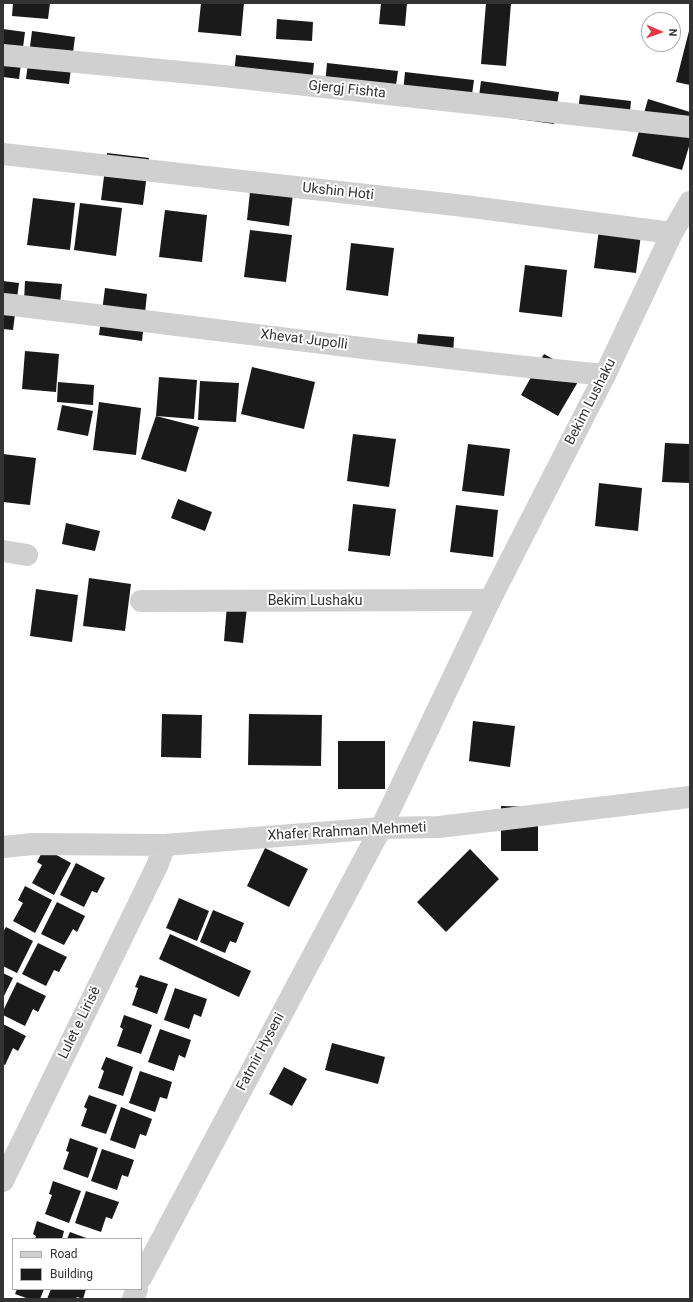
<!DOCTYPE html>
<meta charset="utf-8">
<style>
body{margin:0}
#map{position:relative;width:693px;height:1302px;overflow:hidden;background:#fff;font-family:Roboto,sans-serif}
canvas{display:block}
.frame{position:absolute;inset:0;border:4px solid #333;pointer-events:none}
.legend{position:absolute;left:12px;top:1238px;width:130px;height:52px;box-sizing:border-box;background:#fff;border:1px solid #adadad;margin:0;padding:5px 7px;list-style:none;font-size:12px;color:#333}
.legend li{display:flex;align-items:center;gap:8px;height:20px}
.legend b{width:20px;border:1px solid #adadad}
.north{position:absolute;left:641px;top:12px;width:40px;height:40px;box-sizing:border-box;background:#fff;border:1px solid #adadad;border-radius:50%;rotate:92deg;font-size:11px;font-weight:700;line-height:16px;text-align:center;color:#333}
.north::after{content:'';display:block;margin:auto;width:14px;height:18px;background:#e63946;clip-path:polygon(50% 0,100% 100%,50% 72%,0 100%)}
</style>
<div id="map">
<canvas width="693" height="1302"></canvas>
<div class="frame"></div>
<ul class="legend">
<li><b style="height:5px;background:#d0d0d0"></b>Road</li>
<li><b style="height:11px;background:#1a1a1a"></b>Building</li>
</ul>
<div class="north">N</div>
</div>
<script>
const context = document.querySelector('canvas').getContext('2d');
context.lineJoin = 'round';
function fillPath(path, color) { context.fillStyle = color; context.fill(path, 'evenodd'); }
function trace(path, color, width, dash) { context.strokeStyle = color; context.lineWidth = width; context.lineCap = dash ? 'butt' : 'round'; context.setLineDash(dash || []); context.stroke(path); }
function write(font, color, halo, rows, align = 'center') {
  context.font = font + ' Roboto,sans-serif'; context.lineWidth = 4; context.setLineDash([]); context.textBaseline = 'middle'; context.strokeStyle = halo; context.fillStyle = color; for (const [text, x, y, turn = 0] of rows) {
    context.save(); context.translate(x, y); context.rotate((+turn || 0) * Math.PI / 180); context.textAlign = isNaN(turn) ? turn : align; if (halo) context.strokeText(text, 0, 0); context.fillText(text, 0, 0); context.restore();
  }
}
fillPath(new Path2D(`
 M 13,3 L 50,3 L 48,19 L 12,16 Z
 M 201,3 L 244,3 L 241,36 L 198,32 Z
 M 381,3 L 407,3 L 405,26 L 379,24 Z
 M 486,3 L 511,3 L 506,66 L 481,64 Z
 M 277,19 L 313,22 L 312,41 L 276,39 Z
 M 690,27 L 690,85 L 676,82 Z
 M 3,29 L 25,32 L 19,79 L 3,77 Z
 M 32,31 L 75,37 L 69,84 L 26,79 Z
 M 236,55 L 314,63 L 311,92 L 234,75 Z
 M 327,63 L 398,71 L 394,100 L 325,84 Z
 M 405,72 L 474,80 L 470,109 L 403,92 Z
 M 481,81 L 559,92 L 554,124 L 504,117 L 478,104 Z
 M 580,95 L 631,101 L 628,131 L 578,111 Z
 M 648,99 L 690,112 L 690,143 L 682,170 L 632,156 Z
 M 107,153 L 149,158 L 143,205 L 101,200 Z
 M 252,173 L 295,178 L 289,226 L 247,220 Z
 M 33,198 L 75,203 L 70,250 L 27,245 Z
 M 80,203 L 122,208 L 116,256 L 74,250 Z
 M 165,210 L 207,215 L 202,262 L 159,257 Z
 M 600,221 L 642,227 L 636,273 L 594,268 Z
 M 250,230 L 292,235 L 286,282 L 244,277 Z
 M 351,243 L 394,248 L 388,296 L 346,290 Z
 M 525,265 L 567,270 L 562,317 L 519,312 Z
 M 3,281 L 19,283 L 13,330 L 3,329 Z
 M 25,281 L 62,284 L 60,304 L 24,301 Z
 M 105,288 L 147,294 L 142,341 L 99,335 Z
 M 418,334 L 454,337 L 453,357 L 416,354 Z
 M 25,351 L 59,354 L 56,392 L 22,389 Z
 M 544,354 L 582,375 L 558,416 L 521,395 Z
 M 252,367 L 315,382 L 304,429 L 241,414 Z
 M 159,377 L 197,380 L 194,419 L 156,416 Z
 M 200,381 L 239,383 L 236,422 L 198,420 Z
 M 58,382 L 94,385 L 93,405 L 57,402 Z
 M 99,402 L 141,408 L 136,455 L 93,450 Z
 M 62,405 L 93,411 L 88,436 L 57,430 Z
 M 156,416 L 199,427 L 186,472 L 141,459 Z
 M 353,434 L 396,439 L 389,487 L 347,481 Z
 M 665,443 L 690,444 L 690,483 L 662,482 Z
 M 468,444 L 510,449 L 504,496 L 462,491 Z
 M 3,454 L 36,458 L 30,505 L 3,502 Z
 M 599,483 L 642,488 L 638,531 L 595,526 Z
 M 178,499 L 212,512 L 205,531 L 171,518 Z
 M 353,504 L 396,509 L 390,556 L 348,551 Z
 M 456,505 L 498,510 L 493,557 L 450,552 Z
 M 66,523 L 100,531 L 95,551 L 62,544 Z
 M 89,578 L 131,584 L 125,631 L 83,626 Z
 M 36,589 L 78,595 L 72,642 L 30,636 Z
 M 227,605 L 247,607 L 243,643 L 224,641 Z
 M 162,714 L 202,715 L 201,758 L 161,757 Z
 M 249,714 L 322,715 L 321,766 L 248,765 Z
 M 473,721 L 515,726 L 510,767 L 469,761 Z
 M 338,741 L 385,741 L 385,789 L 338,789 Z
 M 501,806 L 538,807 L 538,851 L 501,851 Z
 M 44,848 L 71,863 L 54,895 L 32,883 L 42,865 L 37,862 Z
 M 265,848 L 308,869 L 289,907 L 247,886 Z
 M 470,849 L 499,879 L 446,932 L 417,902 Z
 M 76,863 L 105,878 L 97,893 L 92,891 L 84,907 L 60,895 Z
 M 25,886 L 52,900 L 35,933 L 13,921 L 23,903 L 18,900 Z
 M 179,898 L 209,911 L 197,941 L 166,928 Z
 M 57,902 L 85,916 L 77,932 L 73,929 L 64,945 L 41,934 Z
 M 213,910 L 244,923 L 236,943 L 230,941 L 225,953 L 200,942 Z
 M 6,927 L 33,941 L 17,973 L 3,966 L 3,932 Z
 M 170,934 L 251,971 L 239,997 L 159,959 Z
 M 38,943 L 67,957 L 59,972 L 54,970 L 46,986 L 22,974 Z
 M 3,973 L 13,978 L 3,998 Z
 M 140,975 L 168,984 L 157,1014 L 132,1005 L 138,988 L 135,987 Z
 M 17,982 L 46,996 L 38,1012 L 33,1009 L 25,1026 L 3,1015 L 3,1011 Z
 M 175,988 L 207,999 L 201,1017 L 194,1014 L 189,1029 L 164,1020 Z
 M 124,1015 L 152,1025 L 141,1054 L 117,1046 L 123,1029 L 120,1027 Z
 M 3,1024 L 26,1036 L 18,1051 L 13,1048 L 5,1065 L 3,1064 Z
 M 160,1029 L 191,1040 L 185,1058 L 179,1055 L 174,1071 L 148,1062 Z
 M 332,1043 L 385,1057 L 378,1084 L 325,1070 Z
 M 106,1057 L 133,1067 L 123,1096 L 98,1088 L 104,1071 L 101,1069 Z
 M 284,1067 L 307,1079 L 292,1106 L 269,1094 Z
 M 140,1071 L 172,1082 L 167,1099 L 160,1097 L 155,1112 L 129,1103 Z
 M 89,1095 L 117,1105 L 106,1134 L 81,1126 L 87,1109 L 84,1107 Z
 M 121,1107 L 152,1119 L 146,1136 L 140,1134 L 135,1149 L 110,1140 Z
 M 70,1138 L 98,1148 L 88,1178 L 63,1169 L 69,1152 L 66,1151 Z
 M 102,1149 L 134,1160 L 128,1177 L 122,1175 L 117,1190 L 91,1181 Z
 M 53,1181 L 81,1191 L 69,1223 L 45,1214 L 52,1195 L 49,1194 Z
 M 86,1191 L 119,1202 L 112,1219 L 106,1217 L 101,1232 L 75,1223 Z
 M 37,1221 L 64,1231 L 62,1239 L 35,1239 L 36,1236 L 33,1234 Z
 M 70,1232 L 89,1239 L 67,1239 Z
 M 17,1289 L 44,1289 L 40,1299 L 29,1299 L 15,1294 Z
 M 51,1289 L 86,1289 L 83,1299 L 77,1297 L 76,1299 L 47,1299 Z`), '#1a1a1a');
trace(new Path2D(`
 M 3,55 L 223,76 L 690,127
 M 3,154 L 464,206 L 672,233
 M 3,304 C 204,327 404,356 605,375
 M 3,551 L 27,555
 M 141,601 L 490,600
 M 3,847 L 33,844 L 165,845 L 381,828 L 439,827 L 690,797
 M 3,1181 L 157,866 L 165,845`), '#d0d0d0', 22);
trace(new Path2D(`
 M 141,1278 L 381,828 L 490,600 L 605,375 L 672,233 L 690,202
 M 133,1299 L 137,1289`), '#d0d0d0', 22);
write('14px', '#333', '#fff', [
 ["Gjergj Fishta",347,90,6],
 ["Ukshin Hoti",338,192,6],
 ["Xhevat Jupolli",304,340,7],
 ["Bekim Lushaku",591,402,-63],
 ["Bekim Lushaku",315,601],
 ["Xhafer Rrahman Mehmeti",347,832,-3],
 ["Lulet e Lirisë",80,1023,-64],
 ["Fatmir Hyseni",261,1052,-62]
]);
</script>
